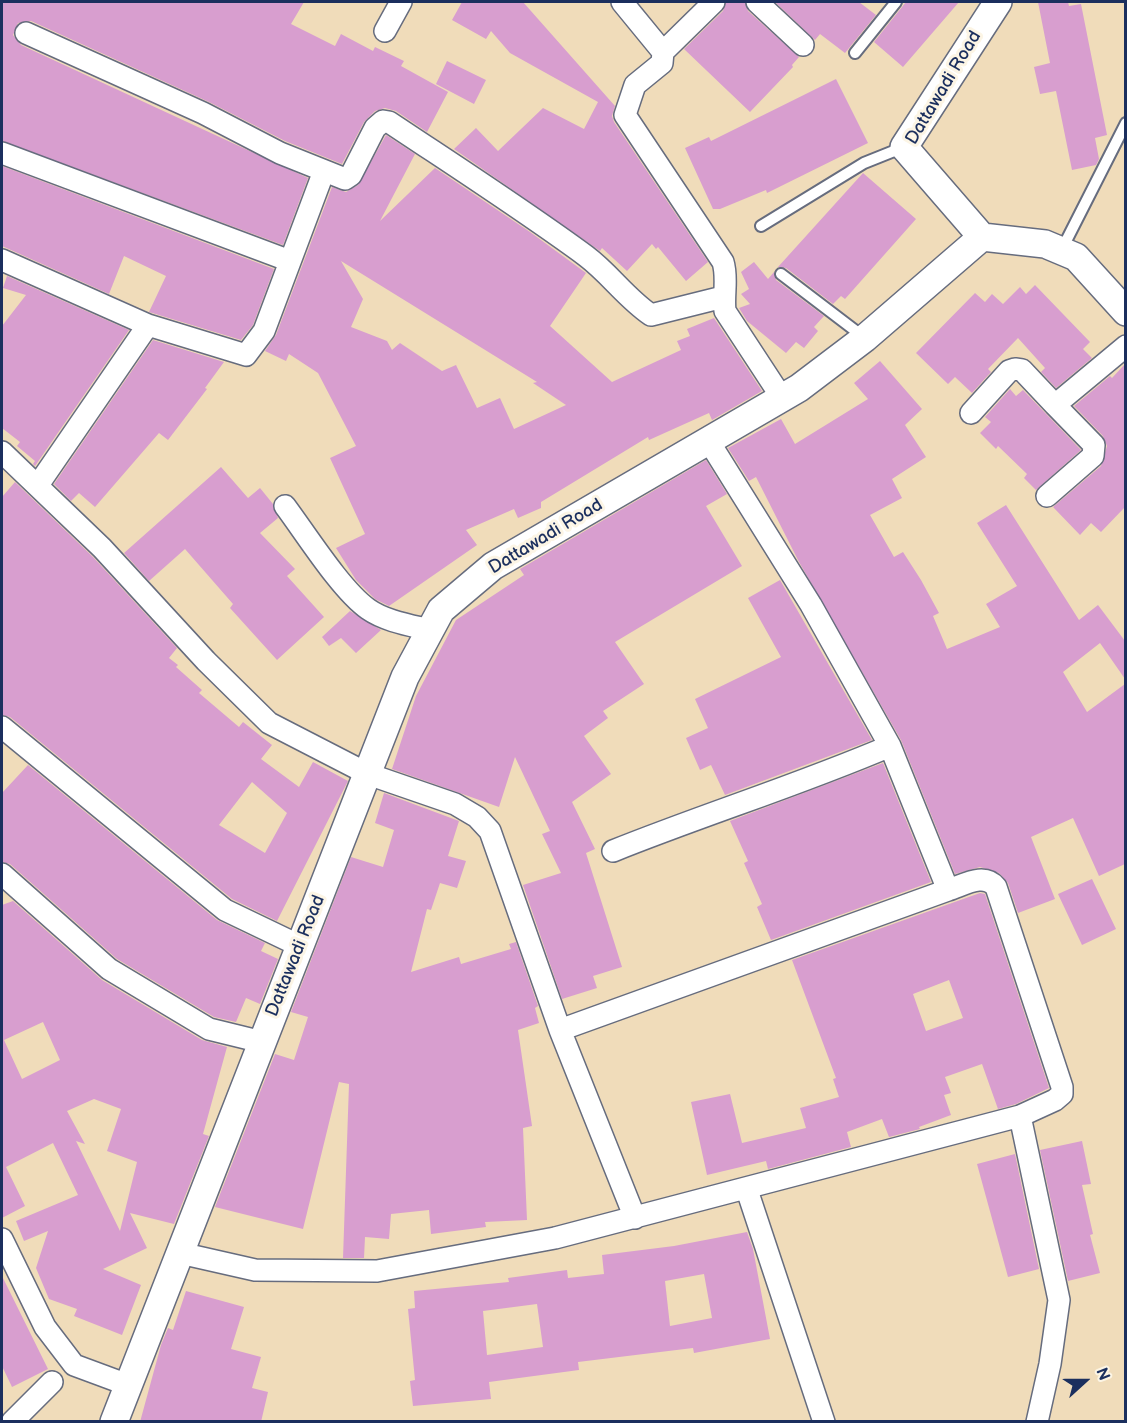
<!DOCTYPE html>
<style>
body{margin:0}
#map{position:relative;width:1127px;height:1423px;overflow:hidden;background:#f0dcba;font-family:"Balsamiq Sans",sans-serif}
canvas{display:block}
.frame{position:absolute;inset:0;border:3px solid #1b2f5e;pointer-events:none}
.north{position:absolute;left:1055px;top:1351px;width:60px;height:60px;-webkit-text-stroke:4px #fcf5e5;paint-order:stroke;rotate:69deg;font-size:16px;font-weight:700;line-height:24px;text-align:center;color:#1b2f5e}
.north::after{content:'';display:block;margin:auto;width:21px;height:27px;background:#1b2f5e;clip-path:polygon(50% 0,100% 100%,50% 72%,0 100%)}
</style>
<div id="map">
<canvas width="1127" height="1423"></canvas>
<div class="frame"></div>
<div class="north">N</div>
</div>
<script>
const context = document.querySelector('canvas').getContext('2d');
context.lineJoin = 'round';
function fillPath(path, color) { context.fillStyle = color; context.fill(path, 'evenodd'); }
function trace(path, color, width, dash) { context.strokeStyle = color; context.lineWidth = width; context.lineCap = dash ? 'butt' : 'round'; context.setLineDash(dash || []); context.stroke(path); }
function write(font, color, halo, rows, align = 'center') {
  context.font = font + ' "Balsamiq Sans",sans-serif'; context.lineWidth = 6; context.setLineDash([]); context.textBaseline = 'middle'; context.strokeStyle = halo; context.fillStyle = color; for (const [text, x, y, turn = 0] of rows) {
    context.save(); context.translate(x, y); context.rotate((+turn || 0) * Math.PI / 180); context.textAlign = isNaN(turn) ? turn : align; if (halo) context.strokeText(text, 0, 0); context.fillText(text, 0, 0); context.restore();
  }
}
fillPath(new Path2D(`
 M 2,2 L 304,2 L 291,24 L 335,46 L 341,34 L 373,51 L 375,47 L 404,61 L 401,66 L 448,92 L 427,132 L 396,111 L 385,108 L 375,111 L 364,122 L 342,164 L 285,141 L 209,102 L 31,21 L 18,23 L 13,35 L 21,45 L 308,178 L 283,245 L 2,141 Z
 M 462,2 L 523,2 L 615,106 L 612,116 L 614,122 L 708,262 L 686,281 L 658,247 L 656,249 L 652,244 L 627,271 L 602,248 L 600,251 L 454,149 L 476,128 L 498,151 L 543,108 L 584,129 L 598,102 L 510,53 L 491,31 L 486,39 L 452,20 Z
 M 726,2 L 745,2 L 748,11 L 799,57 L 792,65 L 793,67 L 750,112 L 684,49 L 723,11 Z
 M 775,2 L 859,2 L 876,15 L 845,53 L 820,34 L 815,40 Z
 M 906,2 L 959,2 L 903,67 L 874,42 Z
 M 1038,2 L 1068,2 L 1069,6 L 1081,4 L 1107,135 L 1095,138 L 1099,159 L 1096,165 L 1072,170 L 1056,91 L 1040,94 L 1034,67 L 1050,63 Z
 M 447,61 L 486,80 L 474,104 L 436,84 Z
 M 836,79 L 868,143 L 767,193 L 766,190 L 720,209 L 713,209 L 685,148 L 709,137 L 711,141 Z
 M 386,135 L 415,154 L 380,221 L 435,168 L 530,232 L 586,273 L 550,326 L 612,382 L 681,350 L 677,341 L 690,336 L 687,329 L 714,318 L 762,391 L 712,420 L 709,413 L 649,440 L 648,437 L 541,502 L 541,508 L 518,518 L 514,509 L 466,530 L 477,545 L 389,606 L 375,599 L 356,580 L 336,548 L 365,534 L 330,458 L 356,446 L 318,373 L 289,354 L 286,361 L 265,351 L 276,335 L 332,187 L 346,192 L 358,185 ZM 341,261 L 537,382 L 533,383 L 566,405 L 514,429 L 500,398 L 477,408 L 456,365 L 442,371 L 400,343 L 392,350 L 387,341 L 351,327 L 363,299 Z
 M 2,166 L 274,269 L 253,325 L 241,340 L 149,312 L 166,276 L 124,256 L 109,294 L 2,246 Z
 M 863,173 L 916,219 L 845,299 L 841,296 L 833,304 L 786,268 L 778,267 Z
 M 754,262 L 768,279 L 774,272 L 776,280 L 824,316 L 814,327 L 818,331 L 804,348 L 796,342 L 786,353 L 747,321 L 739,308 L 750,304 L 741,294 L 749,289 L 741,272 Z
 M 7,276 L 129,330 L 35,466 L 33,464 L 35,461 L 17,446 L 20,442 L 2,428 L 2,326 L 26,295 L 3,288 Z
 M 1035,285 L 1090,342 L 1083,349 L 1092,358 L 1056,388 L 1041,372 L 1045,368 L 1018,338 L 988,369 L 991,372 L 972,393 L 955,377 L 948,384 L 916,353 L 975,293 L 985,302 L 992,294 L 1003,304 L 1020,287 L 1026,294 Z
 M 153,340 L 224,362 L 205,388 L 207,389 L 168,440 L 159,433 L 95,507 L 79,493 L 71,501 L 54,484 Z
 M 880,361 L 922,409 L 905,425 L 926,457 L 892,479 L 902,498 L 870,515 L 894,557 L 903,552 L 921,580 L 939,613 L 933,616 L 947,649 L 1000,627 L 986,604 L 1017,586 L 977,523 L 1006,505 L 1079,620 L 1098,605 L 1125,641 L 1125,679 L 1100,643 L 1063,672 L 1087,712 L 1125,684 L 1125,864 L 1099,876 L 1073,818 L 1031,837 L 1055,899 L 1018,913 L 1008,883 L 999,873 L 980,867 L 955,874 L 901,740 L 799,562 L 756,477 L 749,481 L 728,448 L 781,419 L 795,444 L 868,399 L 854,383 Z
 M 1125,364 L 1125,507 L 1101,532 L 1091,523 L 1080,535 L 1053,507 L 1101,466 L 1107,446 L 1103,436 L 1074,406 L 1110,376 L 1112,378 Z
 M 1010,389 L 1016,396 L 1023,390 L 1081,450 L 1036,490 L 1024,478 L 1027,474 L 998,446 L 996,449 L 980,433 L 991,422 L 985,417 Z
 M 706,460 L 727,494 L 706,506 L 742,566 L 615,642 L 644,684 L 603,711 L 608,718 L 584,736 L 611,774 L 572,802 L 595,849 L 586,853 L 622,967 L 593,976 L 597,988 L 562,999 L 523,885 L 561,873 L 542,834 L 550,831 L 515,757 L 499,807 L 392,769 L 416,696 L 456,620 L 524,575 L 520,569 Z
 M 221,467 L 248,498 L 260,488 L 273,504 L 278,518 L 260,533 L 295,569 L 287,576 L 324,617 L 277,660 L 230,608 L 233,604 L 185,549 L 149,581 L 124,553 Z
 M 15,482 L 93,557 L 177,648 L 169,658 L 178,665 L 176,667 L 202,690 L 199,693 L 239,727 L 243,722 L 272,745 L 261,759 L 299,787 L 313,762 L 348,781 L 277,921 L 232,899 L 10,717 L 2,715 L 2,497 ZM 252,782 L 287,813 L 265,853 L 219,825 Z
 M 780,580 L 872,740 L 725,795 L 711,765 L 700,770 L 686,738 L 708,728 L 695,699 L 781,657 L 748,598 Z
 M 350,611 L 381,630 L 356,653 L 341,638 L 329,646 L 322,637 Z
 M 883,763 L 931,882 L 771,940 L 757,907 L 762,904 L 744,863 L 748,861 L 730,821 Z
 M 28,765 L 217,920 L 265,943 L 261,951 L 278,959 L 260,1004 L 246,998 L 236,1022 L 214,1017 L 117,959 L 10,864 L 2,862 L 2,793 Z
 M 384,793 L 459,821 L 448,856 L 466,861 L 457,888 L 440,883 L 431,910 L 427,909 L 411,972 L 459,957 L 461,964 L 511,949 L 509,944 L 516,942 L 538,1006 L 535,1008 L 539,1023 L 518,1030 L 532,1126 L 523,1128 L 527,1220 L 485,1222 L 486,1227 L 431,1234 L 429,1210 L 391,1214 L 389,1239 L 365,1237 L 364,1258 L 343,1258 L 349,1084 L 339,1082 L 303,1229 L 215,1207 L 275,1054 L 294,1060 L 308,1017 L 291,1012 L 351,857 L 383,867 L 394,830 L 375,823 Z
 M 1092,879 L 1116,929 L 1082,945 L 1058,894 Z
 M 980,893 L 985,894 L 1049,1088 L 1016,1104 L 998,1109 L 982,1064 L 945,1077 L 951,1093 L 944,1095 L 951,1115 L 919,1127 L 920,1129 L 889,1137 L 882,1119 L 847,1132 L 851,1147 L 768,1169 L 766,1161 L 707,1175 L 691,1102 L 730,1094 L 742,1143 L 806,1128 L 800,1108 L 839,1097 L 833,1079 L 836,1078 L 792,960 ZM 949,980 L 963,1018 L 926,1031 L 913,994 Z
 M 13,901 L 102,980 L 202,1040 L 227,1047 L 203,1134 L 209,1136 L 174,1224 L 130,1213 L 147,1248 L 103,1269 L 141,1285 L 122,1335 L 74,1316 L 77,1309 L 49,1299 L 36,1268 L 48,1231 L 24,1241 L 16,1221 L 78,1195 L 53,1143 L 6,1167 L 25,1206 L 2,1218 L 2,905 ZM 43,1022 L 60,1060 L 22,1079 L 4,1040 ZM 94,1099 L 121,1109 L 107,1151 L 137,1162 L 120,1231 L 76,1141 L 85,1144 L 67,1111 Z
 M 1082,1141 L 1091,1184 L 1082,1185 L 1093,1234 L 1090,1235 L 1100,1273 L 1068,1281 L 1040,1150 Z
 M 1015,1154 L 1039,1269 L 1008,1277 L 977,1164 Z
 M 747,1232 L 753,1249 L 770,1339 L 694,1353 L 693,1348 L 578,1362 L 579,1370 L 489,1382 L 491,1399 L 413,1406 L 410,1381 L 415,1380 L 408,1309 L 415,1308 L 414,1291 L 509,1282 L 508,1278 L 567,1270 L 568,1278 L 604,1274 L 602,1255 L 674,1246 ZM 704,1274 L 712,1318 L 670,1326 L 665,1281 ZM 537,1304 L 543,1347 L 487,1355 L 483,1311 Z
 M 2,1276 L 48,1369 L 12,1387 L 2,1366 Z
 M 186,1291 L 244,1307 L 231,1349 L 261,1357 L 252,1388 L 268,1392 L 261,1422 L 140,1422 L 161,1345 L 168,1328 L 173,1330 Z`), '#d89ecf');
const service = new Path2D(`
 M 855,53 L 896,2
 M 761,226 L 864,163 L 904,147
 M 1061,251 L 1126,123
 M 781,274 L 865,338`);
const minor = new Path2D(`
 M 622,2 L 663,52 L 662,63 L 635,85 L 625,115 L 723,262 C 728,278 723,295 725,311 L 782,398
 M 757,2 L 803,45
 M 385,31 L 401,2
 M 26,33 L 203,113 L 280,153 L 345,179 L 351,175 L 375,128 L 383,121 L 389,122 C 455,166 522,209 586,256 C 610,274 626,298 651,315 L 723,297
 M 663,52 L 714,2
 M 2,153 L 290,261
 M 2,260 L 148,325 L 246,355 L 264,331 L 324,171
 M 971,413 L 1009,371 L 1015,369 L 1022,370 L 1055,405
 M 2,452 L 102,548 L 206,661 L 269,723 L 368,774 L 455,804 L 477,817 L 490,831 L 560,1030 L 635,1218
 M 38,485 L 148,325
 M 1047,496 L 1093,456 L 1094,445 L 1055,405 L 1126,346
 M 285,506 C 306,534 341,590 368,609 C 385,621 409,625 430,630
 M 2,727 L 225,910 L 300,946
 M 613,851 C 705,814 799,785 890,746 L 811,605 L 708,440
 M 2,874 L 109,969 L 209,1029 L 262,1042
 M 948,890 C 964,885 984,872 996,887 L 1062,1087 L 1062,1094 L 1055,1100 L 1020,1116
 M 560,1030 L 948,890 L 890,746
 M 747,1190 L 824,1422
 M 2,1239 L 45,1327 L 74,1365 L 128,1385
 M 180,1253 L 255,1270 L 377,1271 L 555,1238 L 1020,1116 L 1059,1300 L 1050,1364 L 1037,1422
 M 12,1422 L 52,1382`);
const tertiary = new Path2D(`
 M 982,237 L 904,147 L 998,2
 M 982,237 L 1045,244 L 1076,257 L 1126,312
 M 114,1422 L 405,677 L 441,610 L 493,566 L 799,388 L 865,338 L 982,237`);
trace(service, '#666c7e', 14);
trace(minor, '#666c7e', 24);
trace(tertiary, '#666c7e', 30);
trace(service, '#fff', 10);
trace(minor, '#fff', 21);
trace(tertiary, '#fff', 27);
write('18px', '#1b2f5e', '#fcf5e5', [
 ["Dattawadi Road",944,88,-59],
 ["Dattawadi Road",546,537,-31],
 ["Dattawadi Road",296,956,-68]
]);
</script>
